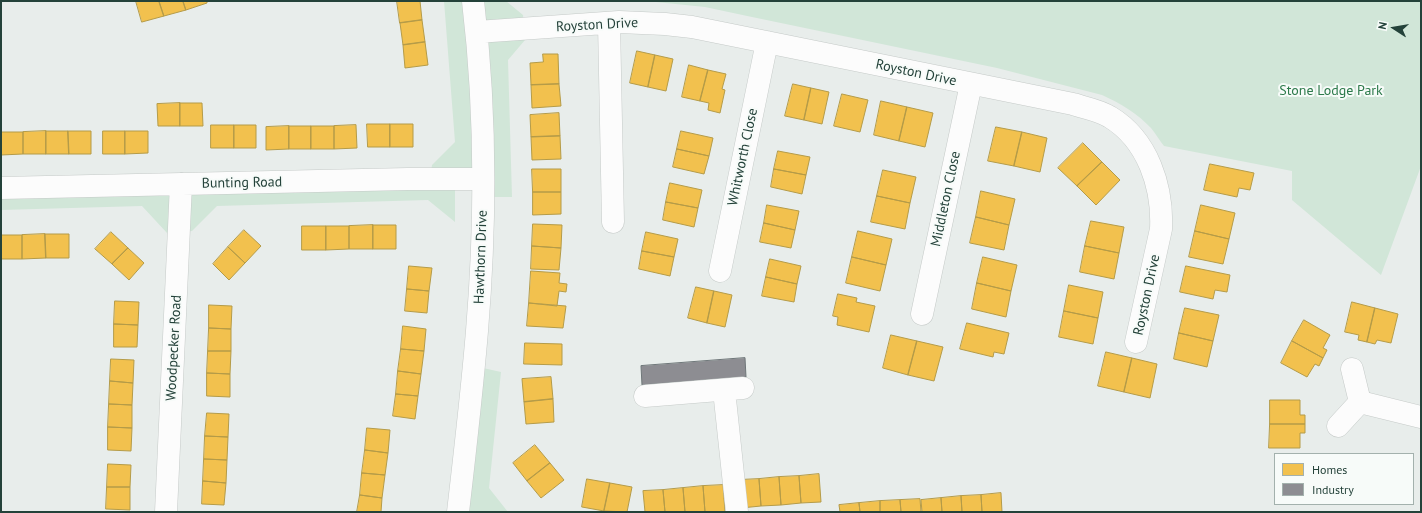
<!DOCTYPE html>
<style>
body{margin:0}
#map{position:relative;width:1422px;height:513px;overflow:hidden;background:#e8edeb;font-family:"PT Sans",sans-serif}
canvas{display:block}
.frame{position:absolute;inset:0;border:2px solid #24423a;pointer-events:none}
.legend{position:absolute;left:1274px;top:453px;width:140px;height:52px;box-sizing:border-box;background:#f7fbf9;border:1px solid #a3b1ad;margin:0;padding:5px 7px;list-style:none;font-size:12px;color:#24423a}
.legend li{display:flex;align-items:center;gap:8px;height:20px}
.legend b{width:20px;border:1px solid #a3b1ad}
.north{position:absolute;left:1374px;top:8px;width:40px;height:40px;-webkit-text-stroke:3px #f7fbf9;paint-order:stroke;rotate:282deg;font-size:11px;font-weight:700;line-height:16px;text-align:center;color:#24423a}
.north::after{content:'';display:block;margin:auto;width:14px;height:18px;background:#24423a;clip-path:polygon(50% 0,100% 100%,50% 72%,0 100%)}
</style>
<div id="map">
<canvas width="1422" height="513"></canvas>
<div class="frame"></div>
<ul class="legend">
<li><b style="height:11px;background:#f2c14e"></b>Homes</li>
<li><b style="height:11px;background:#8d8d92"></b>Industry</li>
</ul>
<div class="north">N</div>
</div>
<script>
const context = document.querySelector('canvas').getContext('2d');
context.lineJoin = 'round';
function fillPath(path, color) { context.fillStyle = color; context.fill(path, 'evenodd'); }
function trace(path, color, width, dash) { context.strokeStyle = color; context.lineWidth = width; context.lineCap = dash ? 'butt' : 'round'; context.setLineDash(dash || []); context.stroke(path); }
function write(font, color, halo, rows, align = 'center') {
  context.font = font + ' "PT Sans",sans-serif'; context.lineWidth = 4; context.setLineDash([]); context.textBaseline = 'middle'; context.strokeStyle = halo; context.fillStyle = color; for (const [text, x, y, turn = 0] of rows) {
    context.save(); context.translate(x, y); context.rotate((+turn || 0) * Math.PI / 180); context.textAlign = isNaN(turn) ? turn : align; if (halo) context.strokeText(text, 0, 0); context.fillText(text, 0, 0); context.restore();
  }
}
fillPath(new Path2D(`
 M 444,1 L 506,1 L 523,15 L 525,40 L 508,60 L 512,197 L 483,197 L 455,178 L 455,222 L 428,200 L 217,206 L 192,231 L 167,233 L 142,206 L 1,210 L 1,188 L 430,179 L 432,165 L 455,142 Z
 M 646,1 L 1421,1 L 1421,166 L 1381,275 L 1292,200 L 1292,171 L 1164,146 C 1160,141 1156,134 1151,128 C 1138,114 1120,103 1102,95 L 997,68 L 752,17 L 705,7 Z
 M 474,366 L 501,372 L 489,488 L 508,512 L 458,512 Z`), '#d1e6d8');
const homes = new Path2D(`
 M 136,1 L 159,1 L 164,16 L 142,22 Z
 M 159,1 L 183,1 L 186,10 L 164,16 Z
 M 183,1 L 207,1 L 207,3 L 186,10 Z
 M 397,1 L 420,1 L 422,20 L 400,23 Z
 M 422,20 L 425,42 L 403,45 L 400,23 Z
 M 425,42 L 428,65 L 405,68 L 403,45 Z
 M 637,51 L 655,55 L 648,87 L 630,83 Z
 M 543,54 L 558,54 L 559,84 L 531,85 L 530,63 L 543,62 Z
 M 655,55 L 673,59 L 666,91 L 648,87 Z
 M 689,65 L 708,70 L 700,101 L 682,97 Z
 M 708,70 L 726,74 L 722,89 L 725,90 L 720,113 L 708,110 L 709,103 L 700,101 Z
 M 559,84 L 561,106 L 532,108 L 531,85 Z
 M 793,84 L 811,88 L 804,120 L 785,116 Z
 M 811,88 L 829,92 L 822,124 L 804,120 Z
 M 842,94 L 868,100 L 860,132 L 834,126 Z
 M 881,101 L 907,107 L 899,141 L 874,135 Z
 M 180,103 L 202,103 L 203,126 L 180,126 Z
 M 180,103 L 180,126 L 158,126 L 157,104 Z
 M 907,107 L 933,113 L 925,147 L 899,141 Z
 M 559,113 L 560,136 L 531,137 L 530,115 Z
 M 367,124 L 390,124 L 390,147 L 368,147 Z
 M 390,124 L 413,124 L 413,147 L 390,147 Z
 M 211,125 L 234,125 L 234,148 L 211,148 Z
 M 234,125 L 256,125 L 256,148 L 234,148 Z
 M 356,125 L 357,148 L 334,149 L 334,126 Z
 M 289,126 L 311,126 L 311,149 L 289,149 Z
 M 289,126 L 289,149 L 266,150 L 266,127 Z
 M 311,126 L 334,126 L 334,149 L 311,149 Z
 M 996,127 L 1022,132 L 1014,166 L 988,161 Z
 M 46,131 L 68,131 L 69,154 L 46,154 Z
 M 46,131 L 46,154 L 23,154 L 23,132 Z
 M 68,131 L 91,131 L 91,154 L 69,154 Z
 M 103,131 L 125,131 L 125,154 L 103,154 Z
 M 125,131 L 148,131 L 148,153 L 125,154 Z
 M 681,131 L 713,138 L 709,156 L 677,149 Z
 M 1,132 L 23,132 L 23,154 L 1,155 Z
 M 1022,132 L 1047,138 L 1040,172 L 1014,166 Z
 M 560,136 L 561,159 L 532,160 L 531,137 Z
 M 1083,143 L 1102,162 L 1077,186 L 1058,168 Z
 M 677,149 L 709,156 L 704,174 L 673,167 Z
 M 778,151 L 810,157 L 806,175 L 774,169 Z
 M 1102,162 L 1120,180 L 1096,205 L 1077,186 Z
 M 1210,164 L 1254,173 L 1250,190 L 1239,188 L 1237,197 L 1204,190 Z
 M 532,169 L 561,169 L 561,192 L 533,192 Z
 M 774,169 L 806,175 L 802,194 L 771,187 Z
 M 883,170 L 916,177 L 910,203 L 877,196 Z
 M 670,183 L 702,190 L 698,208 L 666,202 Z
 M 981,191 L 1015,199 L 1009,225 L 976,217 Z
 M 533,192 L 561,192 L 561,214 L 533,215 Z
 M 877,196 L 910,203 L 905,229 L 871,222 Z
 M 666,202 L 698,208 L 694,227 L 663,220 Z
 M 767,205 L 799,211 L 795,230 L 764,223 Z
 M 1201,205 L 1235,213 L 1229,239 L 1195,231 Z
 M 976,217 L 1009,225 L 1004,250 L 970,243 Z
 M 1091,221 L 1124,227 L 1119,253 L 1085,246 Z
 M 764,223 L 795,230 L 791,248 L 760,242 Z
 M 533,224 L 562,225 L 561,248 L 532,246 Z
 M 373,225 L 373,249 L 349,249 L 349,226 Z
 M 373,225 L 396,225 L 396,249 L 373,249 Z
 M 302,226 L 326,226 L 326,250 L 302,250 Z
 M 326,226 L 349,226 L 349,249 L 326,250 Z
 M 244,230 L 261,246 L 245,263 L 228,247 Z
 M 858,231 L 892,239 L 886,265 L 852,257 Z
 M 1195,231 L 1229,239 L 1223,264 L 1189,257 Z
 M 111,232 L 128,248 L 112,264 L 95,249 Z
 M 646,232 L 678,239 L 674,257 L 642,251 Z
 M 45,234 L 46,258 L 22,259 L 22,235 Z
 M 45,234 L 69,234 L 69,258 L 46,258 Z
 M 1,235 L 22,235 L 22,259 L 1,259 Z
 M 532,246 L 561,248 L 559,270 L 531,269 Z
 M 1085,246 L 1119,253 L 1114,279 L 1080,272 Z
 M 228,247 L 245,263 L 229,280 L 213,264 Z
 M 128,248 L 144,263 L 129,280 L 112,264 Z
 M 642,251 L 674,257 L 670,276 L 639,269 Z
 M 852,257 L 886,265 L 880,291 L 846,283 Z
 M 983,257 L 1017,265 L 1011,291 L 977,283 Z
 M 770,259 L 801,266 L 797,284 L 766,277 Z
 M 409,266 L 432,268 L 429,291 L 407,289 Z
 M 1186,266 L 1230,275 L 1227,292 L 1215,290 L 1213,299 L 1180,292 Z
 M 531,271 L 560,273 L 559,283 L 567,284 L 566,292 L 559,291 L 557,306 L 529,303 Z
 M 766,277 L 797,284 L 794,302 L 762,296 Z
 M 977,283 L 1011,291 L 1006,317 L 972,309 Z
 M 1069,285 L 1103,292 L 1098,318 L 1064,311 Z
 M 696,287 L 714,291 L 707,323 L 688,318 Z
 M 407,289 L 429,291 L 427,313 L 405,311 Z
 M 714,291 L 732,295 L 725,327 L 707,323 Z
 M 838,294 L 857,298 L 856,302 L 875,306 L 869,332 L 837,325 L 838,317 L 833,316 Z
 M 115,301 L 139,302 L 138,325 L 114,324 Z
 M 1352,302 L 1375,308 L 1367,342 L 1358,340 L 1359,335 L 1345,332 Z
 M 529,303 L 566,306 L 563,328 L 527,326 Z
 M 209,305 L 232,306 L 231,329 L 209,328 Z
 M 1185,308 L 1219,315 L 1213,341 L 1179,333 Z
 M 1375,308 L 1398,314 L 1391,343 L 1377,340 L 1375,344 L 1367,342 Z
 M 1064,311 L 1098,318 L 1093,344 L 1059,337 Z
 M 1304,320 L 1330,335 L 1323,348 L 1327,350 L 1323,358 L 1292,341 Z
 M 967,323 L 1009,333 L 1004,354 L 994,352 L 993,357 L 960,349 Z
 M 114,324 L 138,325 L 137,347 L 114,347 Z
 M 403,326 L 426,329 L 424,351 L 401,349 Z
 M 209,328 L 231,329 L 231,351 L 208,351 Z
 M 1179,333 L 1213,341 L 1207,367 L 1174,359 Z
 M 891,335 L 917,341 L 908,375 L 883,368 Z
 M 917,341 L 943,347 L 934,381 L 908,375 Z
 M 1292,341 L 1323,358 L 1319,366 L 1315,364 L 1307,377 L 1281,363 Z
 M 525,343 L 562,344 L 562,365 L 524,364 Z
 M 401,349 L 424,351 L 421,374 L 398,371 Z
 M 208,351 L 231,351 L 230,374 L 207,373 Z
 M 1106,352 L 1132,358 L 1124,392 L 1098,386 Z
 M 1132,358 L 1157,364 L 1150,398 L 1124,392 Z
 M 111,359 L 134,360 L 133,383 L 110,381 Z
 M 398,371 L 421,374 L 418,396 L 396,394 Z
 M 207,373 L 230,374 L 230,397 L 207,396 Z
 M 551,377 L 553,399 L 524,402 L 522,379 Z
 M 110,381 L 133,383 L 132,405 L 109,404 Z
 M 396,394 L 418,396 L 415,419 L 393,416 Z
 M 553,399 L 554,422 L 526,424 L 524,402 Z
 M 1270,400 L 1300,400 L 1300,415 L 1305,415 L 1305,424 L 1270,424 Z
 M 109,404 L 132,405 L 132,428 L 108,427 Z
 M 207,413 L 229,414 L 228,437 L 205,436 Z
 M 1270,424 L 1305,424 L 1305,433 L 1300,433 L 1300,448 L 1269,448 Z
 M 108,427 L 132,428 L 131,451 L 108,450 Z
 M 367,428 L 390,430 L 388,453 L 365,450 Z
 M 205,436 L 228,437 L 227,460 L 204,459 Z
 M 535,445 L 550,463 L 527,481 L 513,463 Z
 M 365,450 L 388,453 L 385,475 L 362,473 Z
 M 204,459 L 227,460 L 226,483 L 203,481 Z
 M 550,463 L 564,480 L 541,498 L 527,481 Z
 M 108,464 L 131,465 L 130,487 L 107,487 Z
 M 362,473 L 385,475 L 382,498 L 360,495 Z
 M 819,474 L 821,502 L 801,503 L 799,476 Z
 M 799,476 L 801,503 L 781,505 L 779,477 Z
 M 779,477 L 781,505 L 761,506 L 759,479 Z
 M 587,479 L 610,483 L 604,511 L 582,507 Z
 M 759,479 L 761,506 L 741,508 L 739,480 Z
 M 203,481 L 226,483 L 224,505 L 202,504 Z
 M 610,483 L 632,487 L 627,512 L 604,511 Z
 M 723,485 L 725,512 L 705,512 L 703,486 Z
 M 703,486 L 705,512 L 685,512 L 683,488 Z
 M 107,487 L 130,487 L 130,510 L 106,509 Z
 M 683,488 L 685,512 L 665,512 L 663,490 Z
 M 663,490 L 665,512 L 645,512 L 643,491 Z
 M 1001,493 L 1002,512 L 982,512 L 981,495 Z
 M 360,495 L 382,498 L 381,512 L 357,512 Z
 M 981,495 L 982,512 L 962,512 L 961,496 Z
 M 961,496 L 962,512 L 942,512 L 941,498 Z
 M 941,498 L 942,512 L 922,512 L 921,500 Z
 M 920,499 L 921,512 L 901,512 L 900,500 Z
 M 900,500 L 901,512 L 880,512 L 880,501 Z
 M 880,501 L 880,512 L 860,512 L 859,503 Z
 M 859,503 L 860,512 L 840,512 L 839,505 Z`);
fillPath(homes, '#f2c14e');
trace(homes, '#b49b48', 1);
const industry = new Path2D(`
 M 745,358 L 746,377 L 642,385 L 641,366 Z`);
fillPath(industry, '#8d8d92');
trace(industry, '#6e7678', 1);
const minor = new Path2D(`
 M 609,23 L 613,222
 M 477,32 L 619,22 L 665,24 L 692,27 L 1073,104 C 1085,108 1099,110 1110,117 C 1148,140 1163,187 1161,229 L 1136,342
 M 1,188 L 408,179 L 483,179
 M 720,271 L 767,42
 M 922,314 L 971,84
 M 724,390 L 737,512
 M 645,396 L 743,388
 M 1360,402 L 1421,417
 M 1338,426 L 1360,402 L 1352,369
 M 166,512 L 181,184
 M 458,512 C 465,452 472,391 477,331 C 486,222 486,110 473,1`);
trace(minor, '#c5cac8', 23);
trace(minor, '#fcfcfc', 22);
write('14px', '#24423a', '#f7fbf9', [
 ["Royston Drive",597,25,-3],
 ["Royston Drive",916,73,12],
 ["Whitworth Close",743,157,-78],
 ["Bunting Road",242,183,-1],
 ["Middleton Close",946,199,-78],
 ["Hawthorn Drive",481,257,-88],
 ["Royston Drive",1147,295,-78],
 ["Woodpecker Road",174,348,-87]
]);
write('14px', '#2d7a4b', '#f7fbf9', [
 ["Stone Lodge Park",1331,91]
]);
</script>
